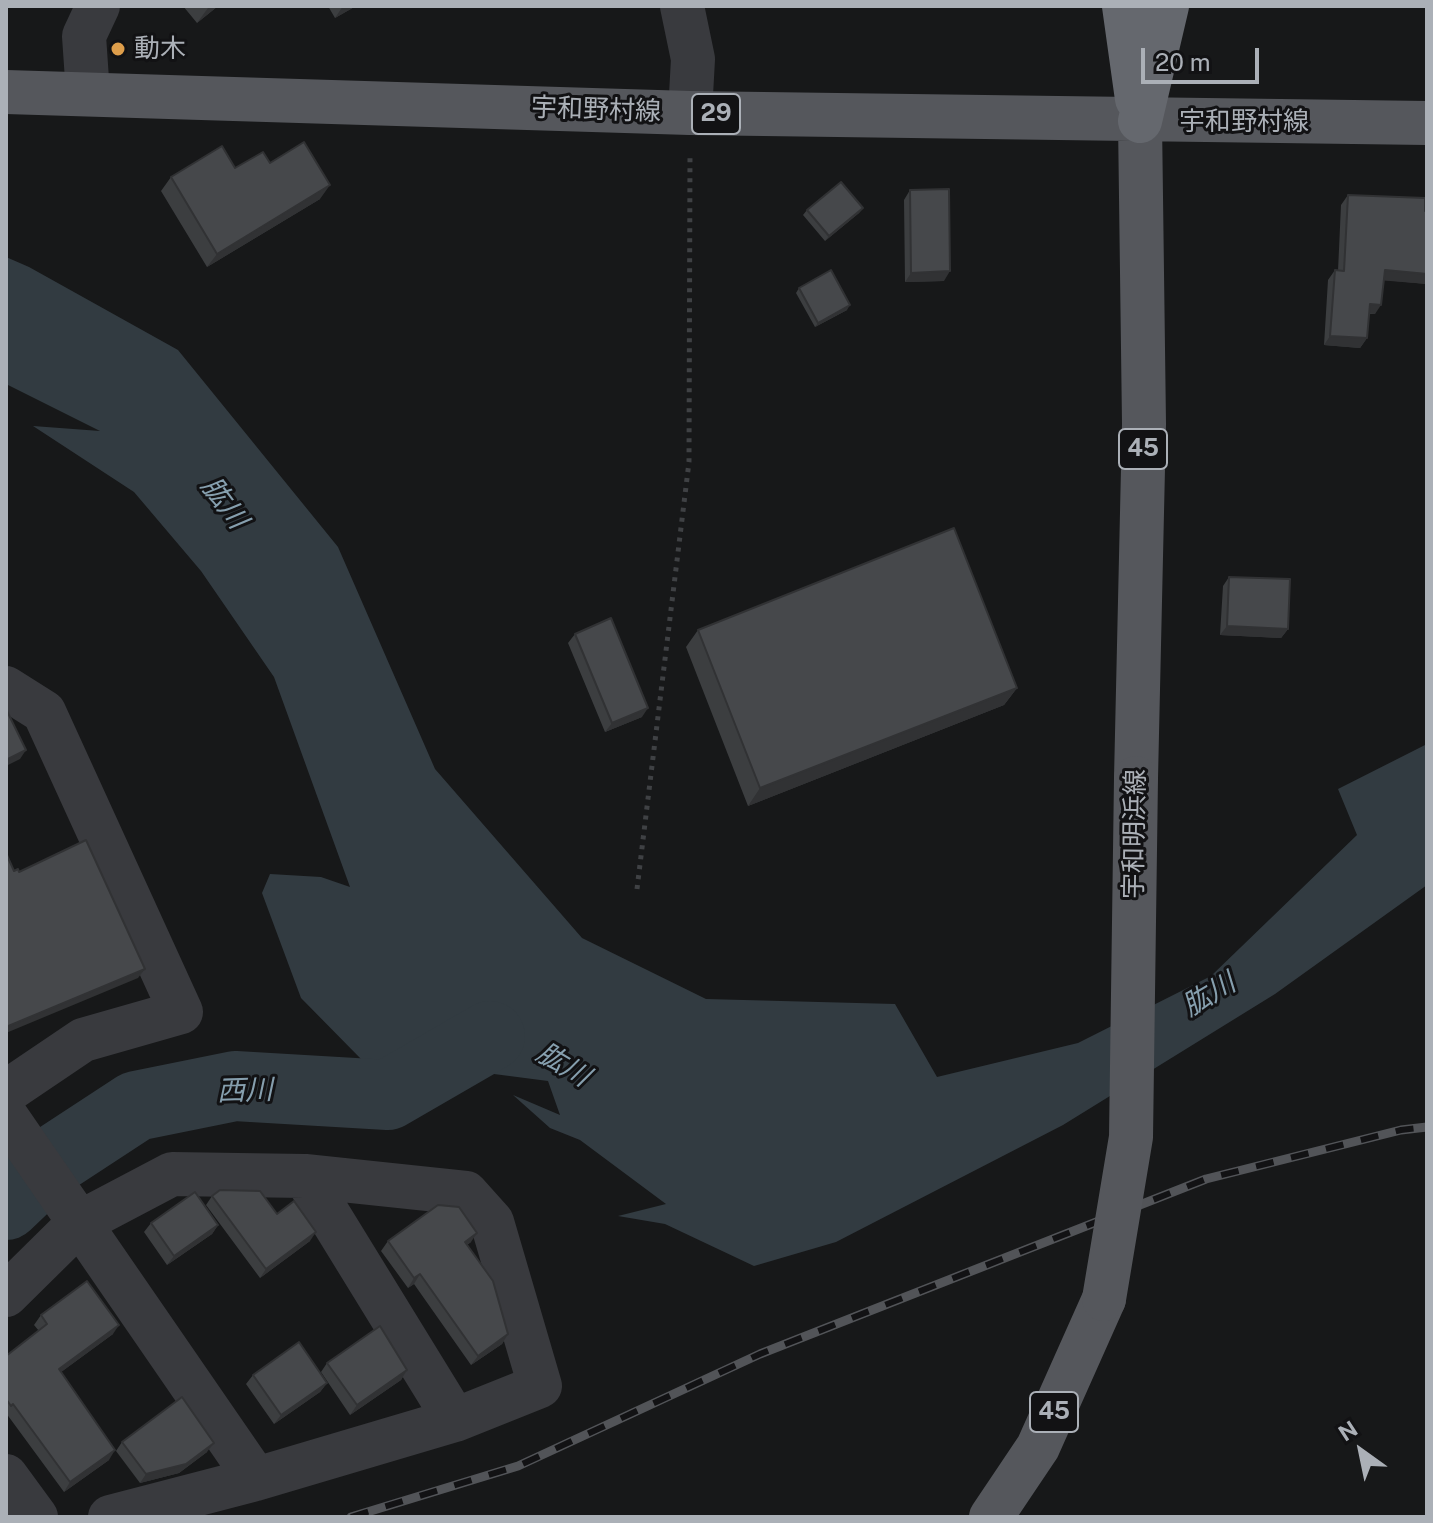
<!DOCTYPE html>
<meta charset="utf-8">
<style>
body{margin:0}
#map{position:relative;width:1433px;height:1523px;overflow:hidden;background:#171819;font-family:"Public Sans",sans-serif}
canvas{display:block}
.frame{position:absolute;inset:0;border:8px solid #abb0b7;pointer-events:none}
.north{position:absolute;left:1321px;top:1411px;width:80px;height:80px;-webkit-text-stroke:6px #121214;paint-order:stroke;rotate:327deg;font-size:22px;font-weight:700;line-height:32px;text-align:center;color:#abb0b7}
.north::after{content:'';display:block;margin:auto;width:28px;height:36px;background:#abb0b7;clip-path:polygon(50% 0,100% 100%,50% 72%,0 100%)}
.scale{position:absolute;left:1141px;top:48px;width:118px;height:36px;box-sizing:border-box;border:4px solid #abb0b7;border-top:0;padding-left:10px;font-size:24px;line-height:28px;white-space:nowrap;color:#abb0b7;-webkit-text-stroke:6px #121214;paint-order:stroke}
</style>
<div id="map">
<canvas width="1433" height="1523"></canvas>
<div class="frame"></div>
<div class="north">N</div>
<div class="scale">20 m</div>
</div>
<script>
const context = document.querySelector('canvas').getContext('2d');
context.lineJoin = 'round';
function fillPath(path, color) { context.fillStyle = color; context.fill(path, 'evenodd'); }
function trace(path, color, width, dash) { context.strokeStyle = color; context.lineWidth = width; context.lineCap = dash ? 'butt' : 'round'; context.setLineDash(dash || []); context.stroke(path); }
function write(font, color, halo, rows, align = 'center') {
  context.font = font + ' "Public Sans","Noto Sans JP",sans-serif'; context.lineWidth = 6; context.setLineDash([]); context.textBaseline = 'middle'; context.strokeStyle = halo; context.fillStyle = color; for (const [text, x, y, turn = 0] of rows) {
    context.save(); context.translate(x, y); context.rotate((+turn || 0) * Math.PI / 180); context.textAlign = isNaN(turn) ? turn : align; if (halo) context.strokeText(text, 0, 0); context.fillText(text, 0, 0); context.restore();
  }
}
fillPath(new Path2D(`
 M 6,257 L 29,267 L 178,350 L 338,547 L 435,769 L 582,938 L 706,999 L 895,1004 L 937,1077 L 1078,1043 L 1211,976 L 1357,835 L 1338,789 L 1427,744 L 1427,885 L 1275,994 L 1063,1125 L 836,1242 L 754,1266 L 665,1224 L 618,1216 L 666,1204 L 580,1140 L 550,1128 L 513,1095 L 560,1115 L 548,1081 L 463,1070 L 420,1090 L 361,1059 L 301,998 L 262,893 L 270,874 L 321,877 L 350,887 L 274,677 L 201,571 L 134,492 L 33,426 L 100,431 L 6,384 Z`), '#323b41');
trace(new Path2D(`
 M 6,1205 L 52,1161 L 136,1106 L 235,1086 L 388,1095 L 490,1036`), '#323b41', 70);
trace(new Path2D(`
 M 637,889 L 689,462 L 690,153`), '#3f4144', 5, [4, 6]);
trace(new Path2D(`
 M 682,6 L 693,59 L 690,113
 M 88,94 L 84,36 L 98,6
 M 6,688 L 44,712 L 181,1012 L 83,1040 L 6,1092
 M 6,1116 L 256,1479
 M 305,1176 L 455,1420
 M 6,1295 L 79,1223 L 172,1174 L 305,1176 L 466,1193 L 492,1222 L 540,1386 L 455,1420 L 256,1479 L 110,1517
 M 6,1476 L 36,1517`), '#393a3e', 44);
trace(new Path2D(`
 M 6,92 L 690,113 L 1427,123
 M 1136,778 L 1144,424 L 1140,121
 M 991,1517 L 1038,1447 L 1104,1299`), '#55575c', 44);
trace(new Path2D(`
 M 1124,6 L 1137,99
 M 1140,121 L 1167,6`), '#65686e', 44);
const rail = new Path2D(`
 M 351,1517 L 518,1466 L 760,1354 L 1206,1179 L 1401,1130 L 1427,1127`);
trace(rail, '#525458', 9);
trace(rail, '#121214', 6, [18]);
trace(new Path2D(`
 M 1104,1299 L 1131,1137 L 1136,778`), '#55575c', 44);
fillPath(new Path2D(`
 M 183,6 L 218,6 L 197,23 Z
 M 328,6 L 356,6 L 335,18 Z
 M 270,163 L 320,199 L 207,267 L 161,191 L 171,177 Z
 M 910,190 L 944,281 L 905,282 L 904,200 Z
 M 1348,195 L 1425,211 L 1427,284 L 1384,280 L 1375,314 L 1369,314 L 1367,338 L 1360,348 L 1324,345 L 1328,280 L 1335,270 L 1338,271 L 1341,205 Z
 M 863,208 L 859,213 L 825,241 L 803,215 L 807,210 Z
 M 799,288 L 847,310 L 815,327 L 796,293 Z
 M 1229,577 L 1288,629 L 1281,638 L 1220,635 L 1223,586 Z
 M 698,630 L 1017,688 L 1004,705 L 748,806 L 686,647 Z
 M 575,634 L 642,717 L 605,732 L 568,643 Z
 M 212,1196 L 277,1214 L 310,1241 L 260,1278 L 206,1205 Z
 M 151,1223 L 218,1225 L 212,1234 L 167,1265 L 144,1232 Z
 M 388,1241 L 471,1242 L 467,1245 L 508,1334 L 502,1344 L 471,1365 L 414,1284 L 408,1288 L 381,1251 Z
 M 41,1315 L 113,1334 L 61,1372 L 109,1460 L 64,1492 L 6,1413 L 6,1356 L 39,1331 L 34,1325 Z
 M 327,1363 L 407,1370 L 401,1380 L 350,1415 L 321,1372 Z
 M 253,1375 L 327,1383 L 320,1392 L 274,1424 L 246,1384 Z
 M 122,1442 L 207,1452 L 179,1473 L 140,1483 L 116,1451 Z`), '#3c3e40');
fillPath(new Path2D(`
 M 210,6 L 218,6 L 197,23 L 208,8 Z
 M 343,6 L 356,6 L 335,18 Z
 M 330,185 L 320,199 L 207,267 L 217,254 Z
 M 863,208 L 859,213 L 825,241 L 829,236 Z
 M 1385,270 L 1427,274 L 1427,284 L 1378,280 Z
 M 950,271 L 944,281 L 905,282 L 911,273 Z
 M 1370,304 L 1381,305 L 1375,314 L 1363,313 Z
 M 850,305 L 847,310 L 815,327 L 818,323 Z
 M 1330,336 L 1367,338 L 1360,348 L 1324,345 Z
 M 1227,626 L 1288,629 L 1281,638 L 1220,635 Z
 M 1017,688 L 1004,705 L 748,806 L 760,788 Z
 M 648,708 L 642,717 L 605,732 L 612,723 Z
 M 26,750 L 20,759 L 6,766 L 6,760 Z
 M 145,969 L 138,978 L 6,1033 L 6,1027 Z
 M 218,1225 L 212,1234 L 167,1265 L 174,1256 Z
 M 316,1232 L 310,1241 L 260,1278 L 266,1269 Z
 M 477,1233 L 471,1242 L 458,1251 L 465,1242 Z
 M 420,1274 L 414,1284 L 408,1288 L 414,1278 Z
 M 119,1325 L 113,1334 L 53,1378 L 59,1369 Z
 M 508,1334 L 502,1344 L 471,1365 L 478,1356 Z
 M 407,1370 L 401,1380 L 350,1415 L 357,1405 Z
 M 327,1383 L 320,1392 L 274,1424 L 281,1415 Z
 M 214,1443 L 207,1452 L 179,1473 L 140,1483 L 146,1474 Z
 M 115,1450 L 109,1460 L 64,1492 L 70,1482 Z`), '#313234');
const building = new Path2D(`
 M 304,142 L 330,185 L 217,254 L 171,177 L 222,146 L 235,168 L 263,152 L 270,163 Z
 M 841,182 L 863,208 L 829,236 L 807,210 Z
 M 949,189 L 950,271 L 911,273 L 910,190 Z
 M 1348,195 L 1425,198 L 1425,211 L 1427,211 L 1427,274 L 1385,270 L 1381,305 L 1370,304 L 1367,338 L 1330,336 L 1335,270 L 1344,271 Z
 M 831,270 L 850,305 L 818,323 L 799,288 Z
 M 954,528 L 1017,688 L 760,788 L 698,630 Z
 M 1229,577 L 1290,579 L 1288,629 L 1227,626 Z
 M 611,618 L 648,708 L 612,723 L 575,634 Z
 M 6,709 L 26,750 L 6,760 Z
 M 86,840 L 145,969 L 6,1027 L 6,853 L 14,871 L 18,869 L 19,872 Z
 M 220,1190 L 260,1191 L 277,1214 L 294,1201 L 316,1232 L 266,1269 L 212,1196 Z
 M 195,1192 L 218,1225 L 174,1256 L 151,1223 Z
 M 438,1205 L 459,1207 L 477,1233 L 465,1242 L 493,1281 L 508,1334 L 478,1356 L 420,1274 L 414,1278 L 388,1241 Z
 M 87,1281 L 119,1325 L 59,1369 L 115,1450 L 70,1482 L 13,1404 L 11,1406 L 6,1399 L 6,1356 L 47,1324 L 41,1315 Z
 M 380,1326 L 407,1370 L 357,1405 L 327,1363 Z
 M 299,1342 L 327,1383 L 281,1415 L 253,1375 Z
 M 182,1397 L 214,1443 L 186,1464 L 146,1474 L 122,1442 Z`);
fillPath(building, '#46484b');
trace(building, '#313234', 2);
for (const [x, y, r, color] of [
 [118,49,8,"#de9e4b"]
]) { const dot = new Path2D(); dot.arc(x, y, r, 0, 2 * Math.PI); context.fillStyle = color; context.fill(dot); trace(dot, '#121214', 3); }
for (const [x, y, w] of [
 [716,114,48],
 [1143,449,48],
 [1054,1412,48]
]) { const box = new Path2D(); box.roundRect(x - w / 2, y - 20, w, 40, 6); context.fillStyle = '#121214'; context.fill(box); trace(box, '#abb0b7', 2); }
write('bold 24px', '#abb0b7', null, [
 ["29",716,114],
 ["45",1143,449],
 ["45",1054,1412]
]);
write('26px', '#abb0b7', '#121214', [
 ["動木",134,49]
], 'left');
write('26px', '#abb0b7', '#121214', [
 ["宇和野村線",596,110,2],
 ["宇和野村線",1244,122],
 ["宇和明浜線",1135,834,-89]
]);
write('italic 28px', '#869fae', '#121214', [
 ["肱川",224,503,53],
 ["肱川",1209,995,-31],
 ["肱川",563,1065,31],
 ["西川",245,1091,-2]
]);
</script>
